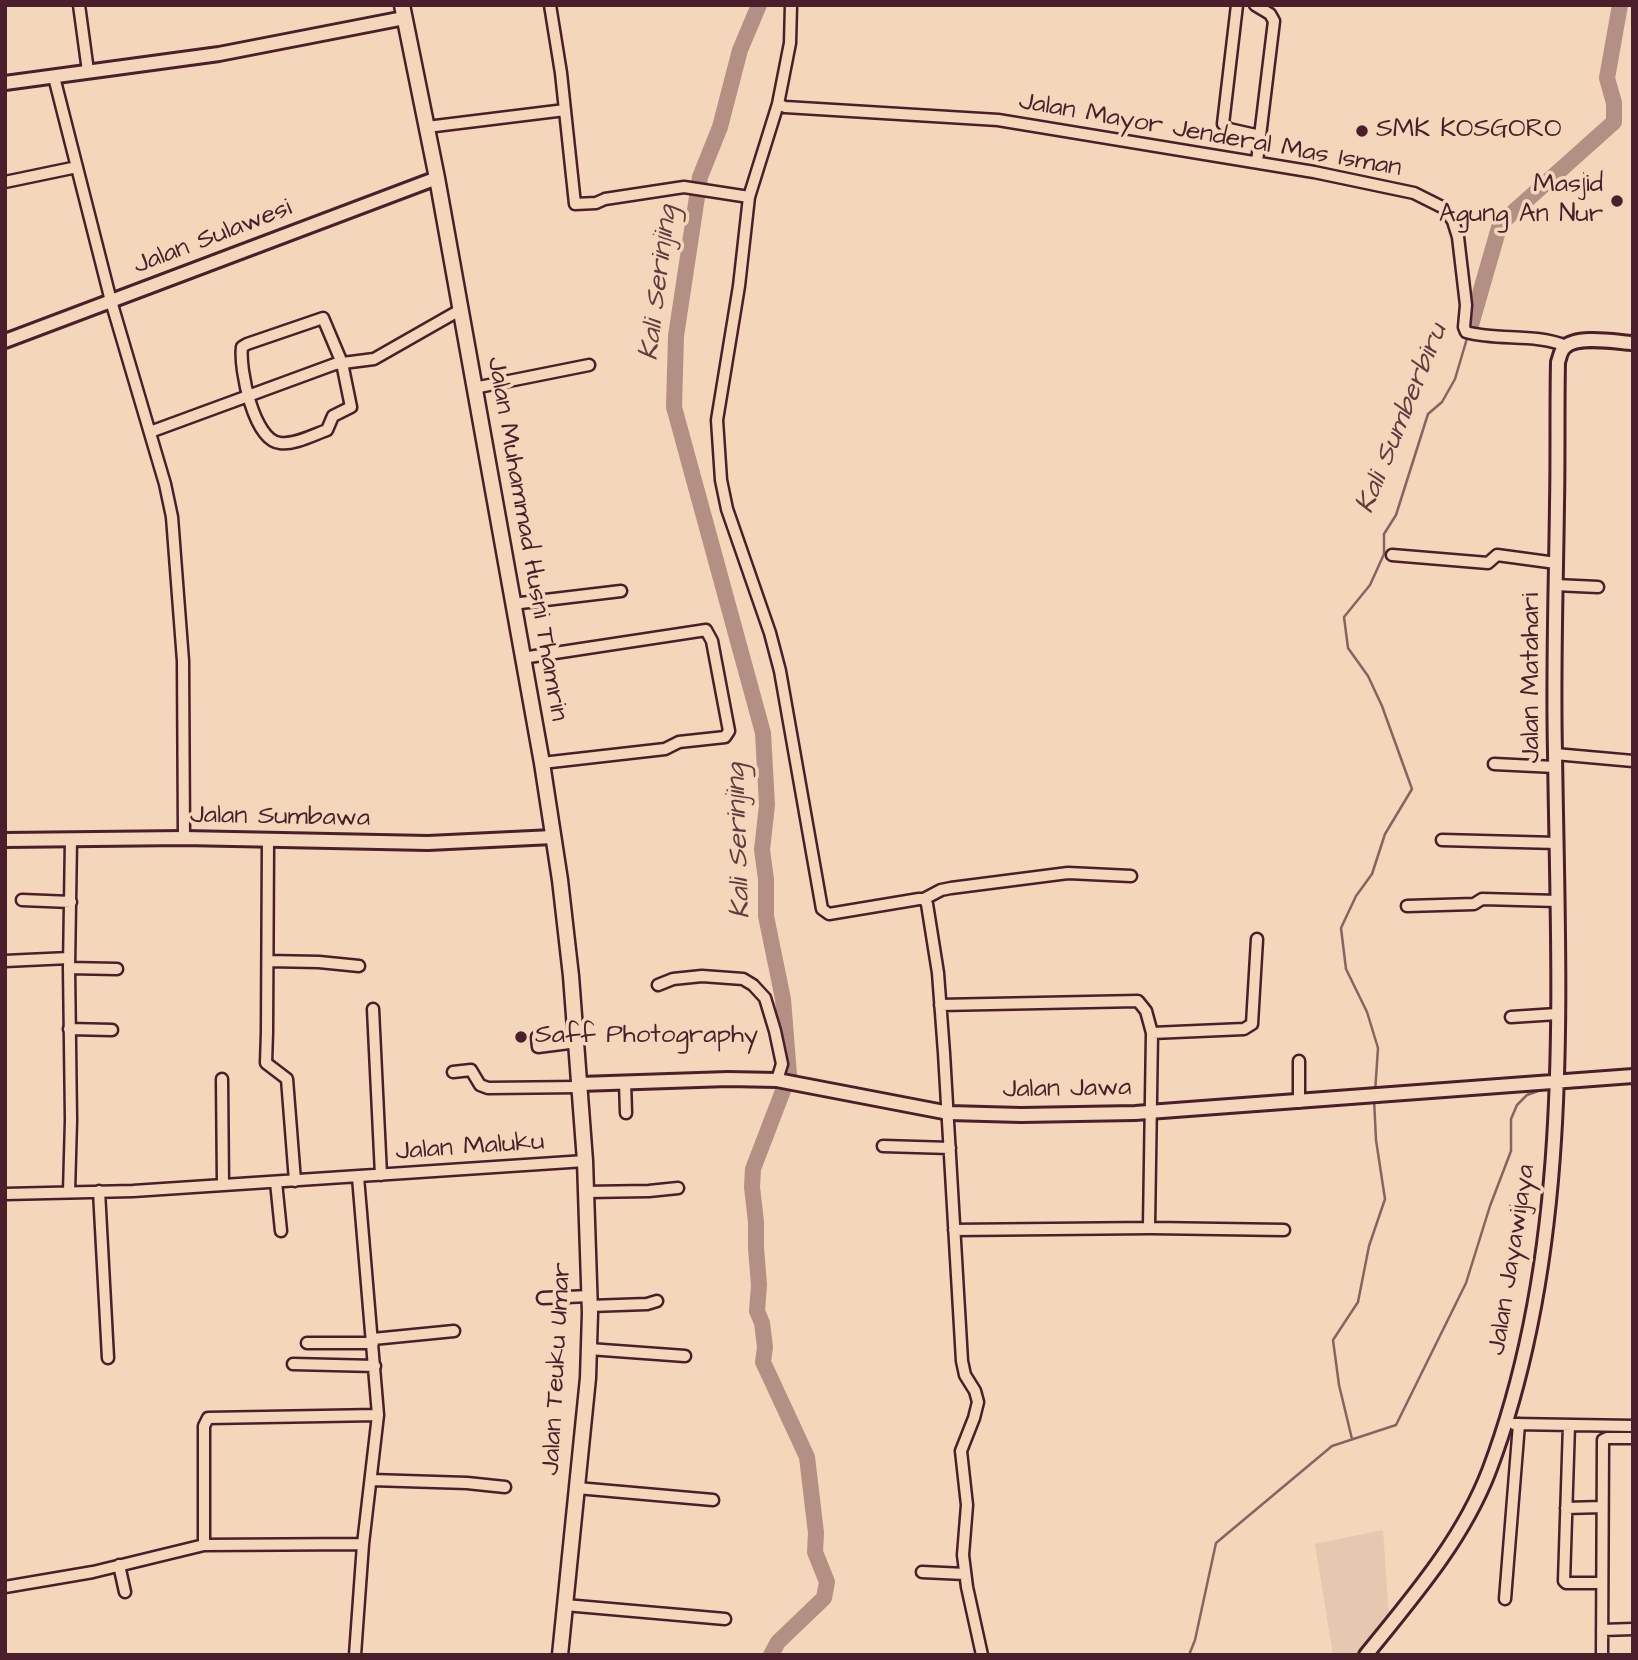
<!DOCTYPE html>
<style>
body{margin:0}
#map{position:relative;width:1638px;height:1660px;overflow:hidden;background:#f4d6ba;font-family:"Architects Daughter",sans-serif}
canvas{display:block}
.frame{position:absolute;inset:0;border:7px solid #4a1f2b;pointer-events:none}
</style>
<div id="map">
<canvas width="1638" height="1660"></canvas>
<div class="frame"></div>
</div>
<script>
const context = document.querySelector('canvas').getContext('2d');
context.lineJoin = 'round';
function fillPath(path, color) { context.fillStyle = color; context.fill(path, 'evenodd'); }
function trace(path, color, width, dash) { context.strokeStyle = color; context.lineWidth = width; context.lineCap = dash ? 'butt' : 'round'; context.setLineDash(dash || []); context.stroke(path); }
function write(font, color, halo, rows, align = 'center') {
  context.font = font + ' "Architects Daughter",sans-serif'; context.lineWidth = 7; context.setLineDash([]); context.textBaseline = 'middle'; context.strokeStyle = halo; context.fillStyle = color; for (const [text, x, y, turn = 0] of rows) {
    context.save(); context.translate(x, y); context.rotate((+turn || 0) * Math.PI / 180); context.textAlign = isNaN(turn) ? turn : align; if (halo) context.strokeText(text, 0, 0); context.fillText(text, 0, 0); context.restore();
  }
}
fillPath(new Path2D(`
 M 1383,1530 L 1389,1619 L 1363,1655 L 1333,1655 L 1315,1544 Z`), '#e6c7af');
trace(new Path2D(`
 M 1375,1093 L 1378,1048 L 1367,1012 L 1346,969 L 1341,928 L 1356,896 L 1372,874 L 1385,834 L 1412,789 L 1382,706 L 1368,676 L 1348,648 L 1344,617 L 1370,585 L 1384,554 L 1384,534 L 1396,515 L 1428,414 L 1442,402 L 1455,379 L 1468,335
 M 1352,1439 L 1339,1385 L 1333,1340 L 1358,1302 L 1369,1246 L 1385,1199 L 1376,1140 L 1374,1099
 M 1189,1655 L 1195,1640 L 1216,1543 L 1332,1446 L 1396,1425 L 1466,1283 L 1490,1206 L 1511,1151 L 1511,1119 L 1517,1105 L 1527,1095 L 1546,1088`), '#896360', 2.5);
trace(new Path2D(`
 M 759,5 L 740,50 L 720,127 L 700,177 L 676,336 L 674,407 L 763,733 L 767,805 L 762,850 L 766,879 L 766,916 L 783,999 L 789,1075 L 753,1169 L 752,1187 L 756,1222 L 756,1248 L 759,1285 L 757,1311 L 762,1323 L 765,1347 L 763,1362 L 807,1457 L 816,1533 L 815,1552 L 827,1582 L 824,1598 L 778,1642 L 771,1655
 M 1471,325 L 1500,224 L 1614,122 L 1614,103 L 1607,78 L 1620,5`), '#b39083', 16);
const minor = new Path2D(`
 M 79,5 L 88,71
 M 550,5 L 561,73 L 575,204 L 596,203 L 605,199 L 684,187 L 749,197
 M 791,5 L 790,43 L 778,104 L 749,197 L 739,286 L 717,420 L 721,480 L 727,509 L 770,633 L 780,671 L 822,909 L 829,914 L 919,899 L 924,899 L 927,904 L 938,973 L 944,1053 L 962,1361 L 965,1375 L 975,1391 L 978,1402 L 974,1418 L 961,1451 L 967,1505 L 963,1555 L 967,1587 L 982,1655
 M 1237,5 L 1223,124 L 1229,129 L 1260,136 L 1274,21 L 1270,14 L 1255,5
 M 54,77 L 111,301 L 165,484 L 172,517 L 183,661 L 184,838
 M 778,104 L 785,107 L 998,120 L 1314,172 L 1414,193 L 1444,208 L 1453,221 L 1458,237 L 1466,305 L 1464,327 L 1466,332 C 1498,341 1535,333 1566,346
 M 427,127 L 565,110
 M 1257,162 L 1260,136
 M 5,182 L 77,167
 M 323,318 L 342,363 L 351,407 L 333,416 L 327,430 C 313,435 294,445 280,443 C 254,441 239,369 242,347 L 247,344 Z
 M 474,388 L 589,365
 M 150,432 L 335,364 L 374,359 L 460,310
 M 1392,555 L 1488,563 L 1497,555 L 1556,563
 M 1555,585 L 1598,587
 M 512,604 L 621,591
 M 522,658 L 706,630 L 712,641 L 729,731 L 725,737 L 679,742 L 665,749 L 542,763
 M 1555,754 L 1633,761
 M 1494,764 L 1555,767
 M 1442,840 L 1557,843
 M 268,841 L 267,1032 L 266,1063 L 287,1079 L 295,1181
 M 924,899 L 941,890 L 951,888 L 1068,873 L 1131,876
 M 22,900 L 71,902
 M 1407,906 L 1474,904 L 1482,899 L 1558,901
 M 5,961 L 69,958
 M 268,961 L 319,962 L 359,966
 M 69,968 L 117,969
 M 658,985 L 673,979 L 702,976 L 743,979 L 753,985 L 765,998 L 775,1031 L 782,1064 L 777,1080
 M 940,1005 L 1138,1001 L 1146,1011 L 1152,1033 L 1149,1226 L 1152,1228 L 1284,1230
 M 373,1009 L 381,1175
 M 1511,1017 L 1557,1014
 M 69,1029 L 112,1030
 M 1152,1033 L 1244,1029 L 1252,1024 L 1257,939
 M 537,1037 L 538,1047 L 577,1042
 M 1299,1061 L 1299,1102
 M 453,1072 L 471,1070 L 480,1085 L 488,1088 L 580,1087
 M 222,1079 L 223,1185
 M 625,1082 L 626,1113
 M 883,1146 L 950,1148
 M 276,1182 L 281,1231
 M 99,1191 L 108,1358
 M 69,1192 L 71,1120 L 69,968 L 71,839
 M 586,1192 L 649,1191 L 678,1188
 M 5,1194 L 133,1191 L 585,1161
 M 954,1230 L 1150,1228
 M 543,1298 L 590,1296
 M 590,1306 L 647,1304 L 657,1301
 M 373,1339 L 454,1331
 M 307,1343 L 373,1343
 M 589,1349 L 685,1356
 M 293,1364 L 375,1366
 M 1514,1424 L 1633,1426
 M 1569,1425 L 1564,1581 L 1566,1583 L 1601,1583
 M 372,1480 L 467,1483 L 505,1487
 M 577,1488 L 713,1500
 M 1566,1508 L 1602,1507
 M 204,1545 L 204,1426 L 208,1418 L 378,1415
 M 119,1565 L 125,1592
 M 922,1572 L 965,1574
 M 5,1587 L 93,1572 L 204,1545 L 363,1544
 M 1505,1599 L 1519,1424
 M 565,1605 L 725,1619
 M 1602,1630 L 1633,1629
 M 355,1655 L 363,1544 L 378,1415 L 358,1177
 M 1602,1655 L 1603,1440 L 1607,1438 L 1633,1438`);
const tertiary = new Path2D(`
 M 5,83 L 219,54 L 404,18
 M 5,341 L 437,178
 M 5,840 L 184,838 L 428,843 L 553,837
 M 580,1084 L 728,1079 L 777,1080 L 949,1113 L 1021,1115 L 1135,1113 L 1633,1076
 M 1366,1655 C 1412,1598 1462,1541 1489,1471 C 1575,1244 1558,991 1555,752 C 1553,669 1556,587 1557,504 C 1558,456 1557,409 1558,362 C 1560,357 1560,351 1565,347 C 1577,335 1616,342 1633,343`);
const secondary = new Path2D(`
 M 402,5 L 437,178 L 542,763 L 560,880 L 571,976 L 585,1161 L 590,1313 L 588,1378 L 560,1655`);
trace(minor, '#4a1f2b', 15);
trace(tertiary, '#4a1f2b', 18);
trace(secondary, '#4a1f2b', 19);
trace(minor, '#f4d6ba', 10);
trace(tertiary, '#f4d6ba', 12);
trace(secondary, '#f4d6ba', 14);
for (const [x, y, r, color] of [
 [1362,131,7,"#4a1f2b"],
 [1617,201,7,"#4a1f2b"],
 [521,1037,7,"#4a1f2b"]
]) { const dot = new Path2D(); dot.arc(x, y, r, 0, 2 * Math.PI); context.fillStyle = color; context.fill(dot); trace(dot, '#f4d6ba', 2.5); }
write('26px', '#4a1f2b', '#f4d6ba', [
 ["SMK KOSGORO",1376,131],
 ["Masjid",1603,186,"right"],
 ["Agung An Nur",1603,216,"right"],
 ["Saff Photography",535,1037]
], 'left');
write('26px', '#4a1f2b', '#f4d6ba', [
 ["Jalan Mayor Jenderal Mas Isman",1210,136,10],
 ["Jalan Sulawesi",213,238,-21],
 ["Jalan Muhammad Husni Thamrin",526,539,80],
 ["Jalan Matahari",1533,678,-90],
 ["Jalan Sumbawa",280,818,1],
 ["Jalan Jawa",1067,1090,-1],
 ["Jalan Maluku",470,1148,-4],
 ["Jalan Jayawijaya",1513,1260,-81],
 ["Jalan Teuku Umar",558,1369,-87]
]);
write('italic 28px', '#643b41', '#f4d6ba', [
 ["Kali Serinjing",660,283,-83],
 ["Kali Sumberbiru",1403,419,-68],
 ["Kali Serinjing",740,841,-92]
]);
</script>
